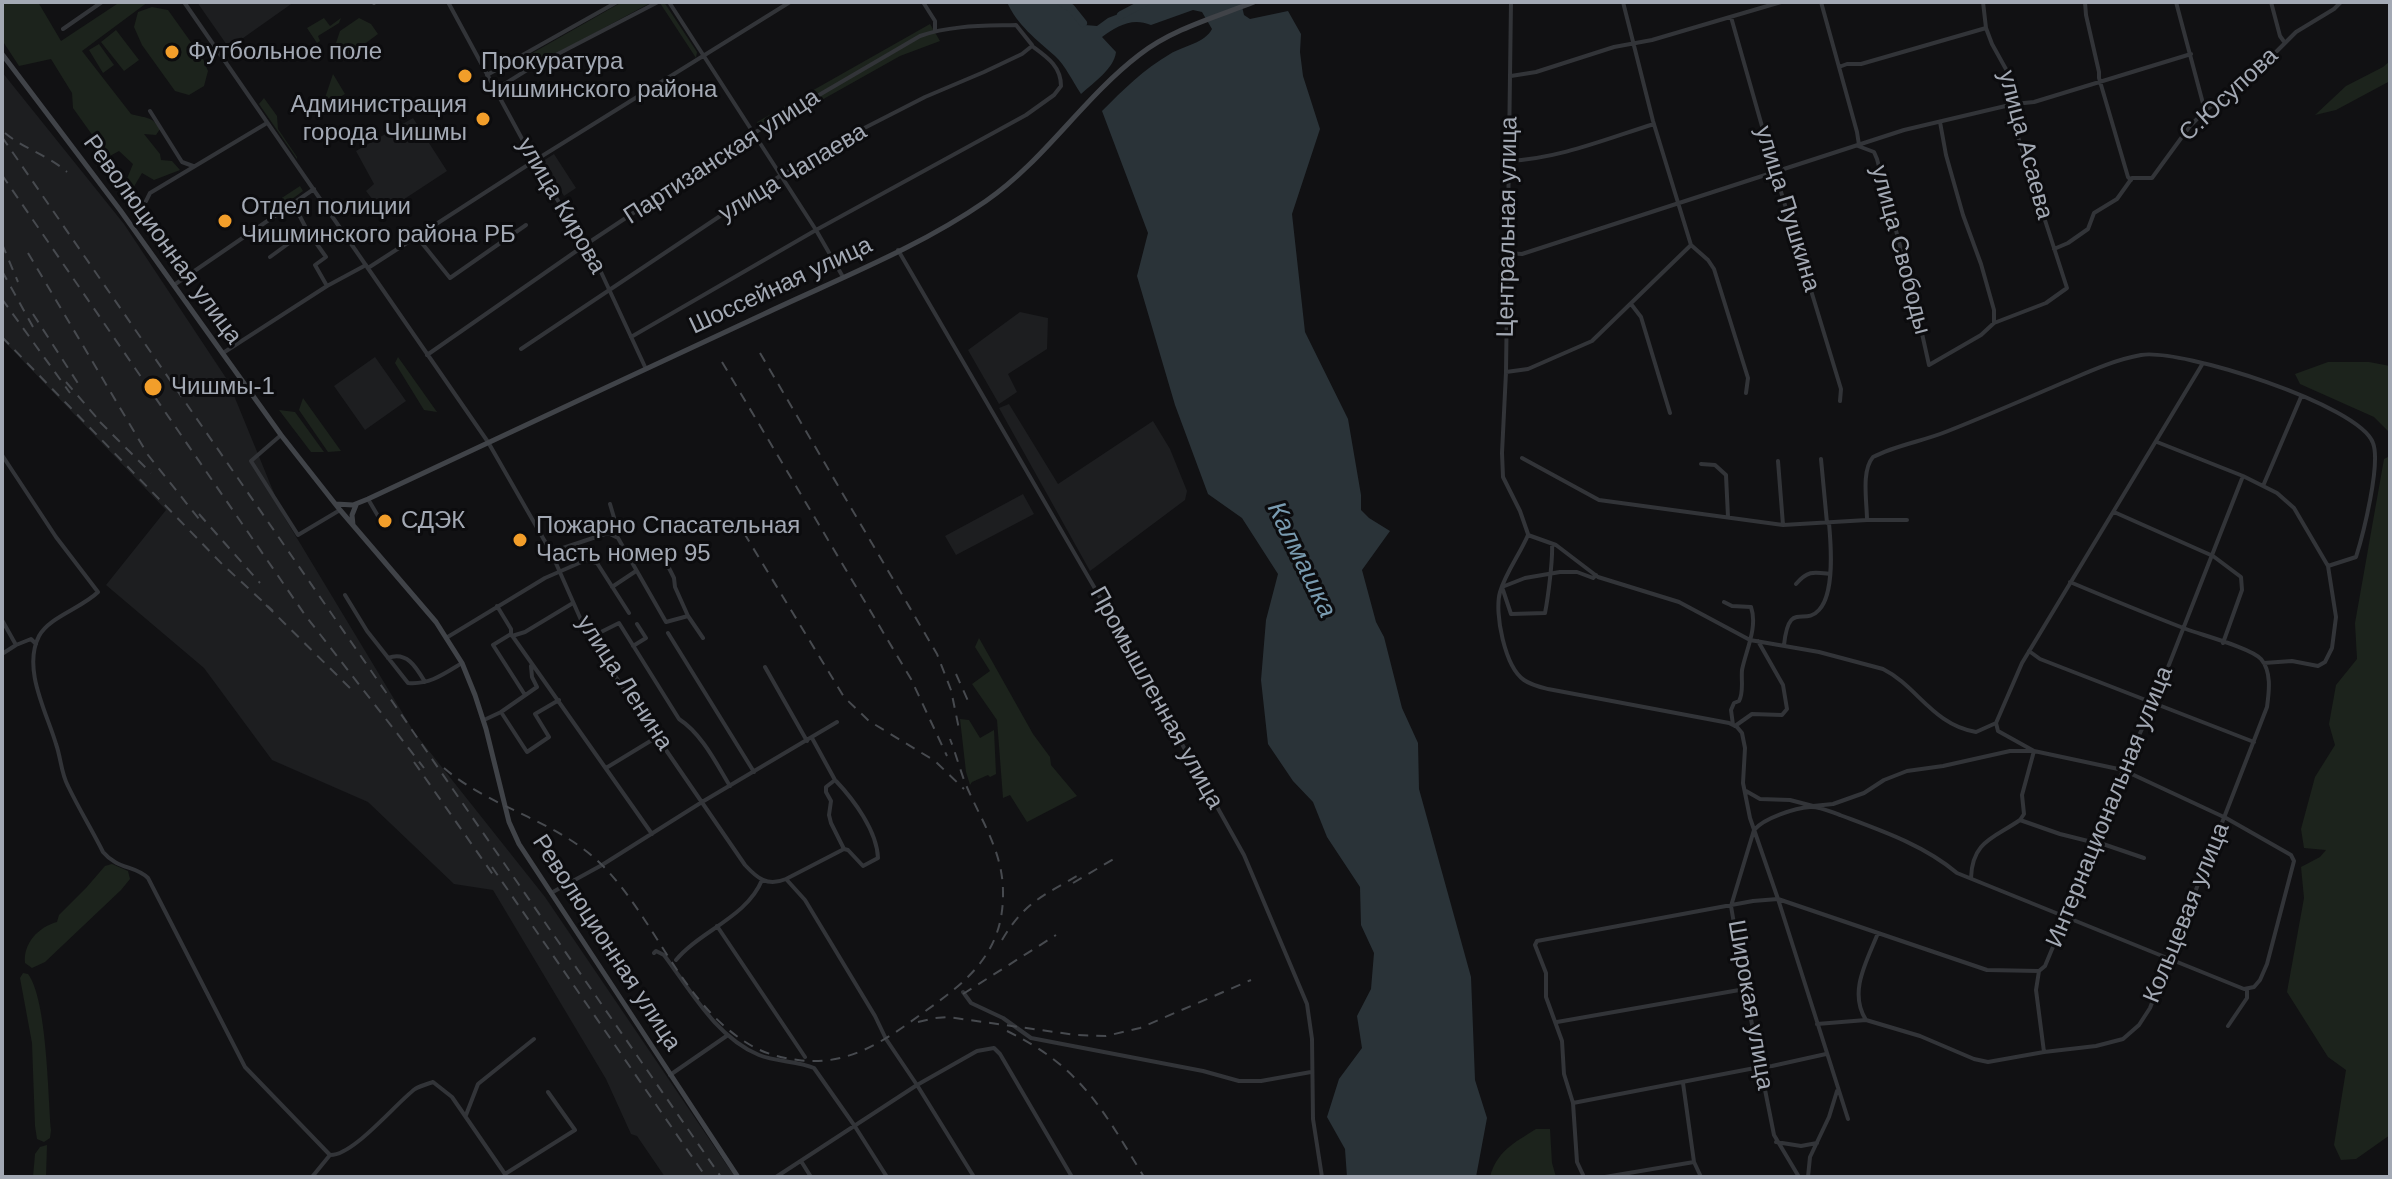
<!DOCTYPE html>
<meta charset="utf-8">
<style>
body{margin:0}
#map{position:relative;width:2392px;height:1179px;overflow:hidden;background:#111113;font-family:Arial,sans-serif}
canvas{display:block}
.frame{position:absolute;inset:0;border:4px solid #a3a9b4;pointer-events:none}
</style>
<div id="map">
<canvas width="2392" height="1179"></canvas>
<div class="frame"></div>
</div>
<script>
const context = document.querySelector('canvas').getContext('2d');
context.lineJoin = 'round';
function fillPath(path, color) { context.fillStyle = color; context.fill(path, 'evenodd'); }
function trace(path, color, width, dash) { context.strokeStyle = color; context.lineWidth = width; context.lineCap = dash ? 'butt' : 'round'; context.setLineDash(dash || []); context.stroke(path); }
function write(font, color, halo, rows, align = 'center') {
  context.font = font + ' Arial,sans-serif'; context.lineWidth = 6; context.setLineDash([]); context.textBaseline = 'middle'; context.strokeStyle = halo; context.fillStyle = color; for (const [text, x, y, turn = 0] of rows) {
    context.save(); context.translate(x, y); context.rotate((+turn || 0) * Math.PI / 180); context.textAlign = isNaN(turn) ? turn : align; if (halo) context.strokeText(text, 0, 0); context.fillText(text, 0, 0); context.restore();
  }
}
fillPath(new Path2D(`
 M 197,2 L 294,2 L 229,48 Z
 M 2,72 L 124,224 L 228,381 L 283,515 L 414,732 L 545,897 L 735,1177 L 665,1177 L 637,1136 L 631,1134 L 606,1079 L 493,890 L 454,884 L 368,802 L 272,760 L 204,668 L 106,585 L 166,510 L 2,339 Z
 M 413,118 L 447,171 L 383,213 L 366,191 L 374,184 L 356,151 Z
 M 554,154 L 576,188 L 564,196 L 543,161 Z
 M 1020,312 L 1048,318 L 1047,349 L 1008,374 L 1017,392 L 999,404 L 968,350 Z
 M 375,357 L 406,401 L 365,430 L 334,386 Z
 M 1009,404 L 1058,484 L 1153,421 L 1170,449 L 1187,491 L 1185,500 L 1090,571 L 999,408 Z
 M 1023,494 L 1034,514 L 956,555 L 945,536 Z`), '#1d1e20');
fillPath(new Path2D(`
 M 2,2 L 38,2 L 61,41 L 120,2 L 148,2 L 82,51 L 131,114 C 144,118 153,116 160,129 L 156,135 L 144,134 L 160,154 L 161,160 L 172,161 L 180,170 L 154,180 L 142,173 L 129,195 L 122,191 L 133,164 L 119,151 L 108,157 L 73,108 L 72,93 L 51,59 L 19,66 L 2,40 Z
 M 622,2 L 652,2 L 528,69 L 522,59 Z
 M 664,2 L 697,52 L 696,58 L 660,3 Z
 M 152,7 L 168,10 L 203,59 L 208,71 L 204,86 L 189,95 L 175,91 L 142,45 L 134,27 L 138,12 Z
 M 324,18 L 330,26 L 341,18 L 339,23 L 318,36 L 320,41 L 317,43 L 307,28 Z
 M 359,18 L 371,24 L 378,34 L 340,62 L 333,52 L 340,31 Z
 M 930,24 L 940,41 L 900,56 L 763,133 L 757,122 Z
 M 116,30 L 139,60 L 124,71 L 101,42 Z
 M 99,44 L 114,65 L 103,73 L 89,50 Z
 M 2390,61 L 2390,81 L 2336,110 L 2315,115 L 2346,86 L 2383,67 Z
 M 333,74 L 345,94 L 338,98 L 325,98 Z
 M 264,98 L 277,116 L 278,129 L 297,157 L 297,159 L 259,104 Z
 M 300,186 L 303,191 L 273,213 L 268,207 Z
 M 398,357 L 437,412 L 424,410 L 395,363 Z
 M 2328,362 L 2369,362 L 2390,366 L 2390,433 L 2374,417 L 2300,384 L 2295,374 Z
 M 303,398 L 341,451 L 328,452 L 299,410 Z
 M 279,410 L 295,412 L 324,452 L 311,452 Z
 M 2390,456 L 2390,1135 L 2356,1159 L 2341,1160 L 2334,1145 L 2346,1070 L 2328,1057 L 2287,992 L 2304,898 L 2301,867 L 2320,857 L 2326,850 L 2304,848 L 2301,829 L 2315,777 L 2335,745 L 2329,724 L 2336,685 L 2357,659 L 2355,623 L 2384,459 Z
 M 979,638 L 1033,734 L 1050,757 L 1051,765 L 1077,796 L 1027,822 L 1010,795 L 1003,798 L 997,720 L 972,684 L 990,671 L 975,647 Z
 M 960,719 L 969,720 L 980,738 L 994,730 L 996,774 L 990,777 L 988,775 L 972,782 L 970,785 L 966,772 Z
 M 112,864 L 128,871 L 130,879 L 121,890 L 45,962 L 32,968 L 25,963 C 23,944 38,927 57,922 L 59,915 L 86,888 L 105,866 Z
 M 23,973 L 28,974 C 47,999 48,1095 51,1130 L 50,1138 L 44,1142 L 37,1139 L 35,1126 L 32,1043 L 20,978 Z
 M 1536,1129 L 1550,1129 L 1552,1163 L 1556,1177 L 1490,1177 C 1497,1151 1514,1143 1536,1129 Z
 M 47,1145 L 46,1177 L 33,1177 L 35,1154 L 40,1147 Z`), '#1c231c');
fillPath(new Path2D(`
 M 1007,2 L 1061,2 L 1085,25 L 1097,26 L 1108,18 L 1150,2 L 1241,2 L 1244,15 L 1250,19 L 1288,11 L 1301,34 L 1300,52 L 1303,76 L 1320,129 L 1292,214 L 1305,332 L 1348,419 L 1361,495 L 1361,510 L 1369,518 L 1390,531 L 1362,570 L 1376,622 L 1384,637 L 1402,708 L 1418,743 L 1419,789 L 1471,977 L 1475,1080 L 1487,1118 L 1476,1177 L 1347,1177 L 1345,1149 L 1327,1117 L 1339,1079 L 1362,1048 L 1357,1016 L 1371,989 L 1374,953 L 1361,925 L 1360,887 L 1327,837 L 1313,802 L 1293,781 L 1268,744 L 1261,680 L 1266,620 L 1278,574 L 1242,518 L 1208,494 L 1175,405 L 1137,276 L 1148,233 L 1102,111 C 1123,90 1144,69 1170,54 C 1183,46 1205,43 1212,29 L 1202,12 L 1193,10 L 1151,25 C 1132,17 1117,26 1102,37 L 1116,52 C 1114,69 1093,83 1081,94 C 1073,82 1065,65 1055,56 C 1037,40 1017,25 1007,2 Z`), '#2a3338');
trace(new Path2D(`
 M 1061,2 L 1071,8 L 1083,23
 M 1121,15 L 1146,2`), '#2a3338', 8);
trace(new Path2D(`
 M 184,2 L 488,442 L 551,552 L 589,638 L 745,865 C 757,878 767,887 786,879 L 805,900 L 875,1016 L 886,1039 L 917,1085 L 974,1177
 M 373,2 L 374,3
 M 448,2 L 534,161 L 601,272 L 646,369
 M 669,2 L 816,230 L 843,277
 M 923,2 L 935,21 L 935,31
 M 1511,2 L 1506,372 L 1502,453 L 1503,477 L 1520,511 L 1528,534
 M 1623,2 L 1653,121 L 1691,245 L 1708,260 L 1714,269 L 1748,378 L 1746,393
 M 1821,2 L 1857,132 L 1859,145
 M 2085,2 L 2086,15 L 2099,72 L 2099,78 L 2128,177 L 2131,180
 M 2176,2 L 2205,111
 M 2271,2 L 2280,36 L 2285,43
 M 1731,17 L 1775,172 L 1841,389 L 1840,401
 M 63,29 L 102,2
 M 1839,67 L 1847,64 L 1861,64 L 1986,28
 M 487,75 L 617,2
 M 1511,76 L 1536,72 L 1614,47 L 1652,40 L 1781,2
 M 495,90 L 527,70 L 658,2
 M 150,111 L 182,162 L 193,166
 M 1940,122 L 1946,155 L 1963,215 L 1981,264 L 1994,310 L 1994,323
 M 1858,146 L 1874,152 L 1877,159 L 1915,302 L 1929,365 L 1981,335 L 1994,323 L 2046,303 L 2067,288 L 2018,137 L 2007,71 L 1992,44 L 1986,28 L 1983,2
 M 1508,161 C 1558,159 1606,139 1654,124
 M 146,201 L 150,193 L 267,123
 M 293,203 L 307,230 L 326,257 L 315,265 L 327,286
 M 417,237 L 450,278 L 526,225
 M 2054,249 L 2068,243 L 2088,229 L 2094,213 L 2117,199 L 2132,178 L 2152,178 L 2190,126 L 2205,111 L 2227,95 L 2243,89 L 2261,72 L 2267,61 L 2296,32 L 2334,9 L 2341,2
 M 898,250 L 1097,592 L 1244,855 L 1307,1004 L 1312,1039 L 1313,1119 L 1322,1177
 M 1507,253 L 1522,254 L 1904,130 L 2014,104 L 2034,102 L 2191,54
 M 270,257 L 307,230
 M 368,268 L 534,161 L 790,2
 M 174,285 L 314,189
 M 1631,304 L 1641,317 L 1670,413
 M 521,349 L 780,176 L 837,142 L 925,97 L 984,72 L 1022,54 L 1032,46 C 1047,57 1061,66 1061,86 L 1054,95 L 1026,115 L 816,230 L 631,337
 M 223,353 L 327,286 L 366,265
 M 427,355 L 585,245 L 754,133 L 920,36 C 951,25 984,26 1016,25 L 1032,45
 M 1506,372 L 1528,369 L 1592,341 L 1691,245
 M 281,435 L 251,461 L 298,535 L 340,510
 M 2157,442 L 2243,476 L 2277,493 L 2294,508 L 2328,566 L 2336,617 L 2332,648 L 2325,662 L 2318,666 L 2292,661 L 2264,663
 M 2,455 L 56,537 L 98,592 C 82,608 49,617 39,636 C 22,669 47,713 56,744 C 61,758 61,773 68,786 C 79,809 92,830 103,852 C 118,870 135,865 148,878 L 245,1067 L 330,1155
 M 1522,458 L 1599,500 L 1783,525 L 1867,520 L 1907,520
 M 1821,459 L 1827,523
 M 1778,461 L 1783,525
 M 1701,464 L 1715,465 L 1726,475 L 1728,517
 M 2263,486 L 2301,397
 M 368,499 L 378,516
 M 2114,512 L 2213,556 L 2241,577 L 2242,590 L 2223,643
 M 1867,520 C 1867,502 1861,471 1873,457 C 1896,445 1924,441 1948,431 C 1986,416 2023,400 2060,384 C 2086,373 2113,360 2141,355 C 2180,348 2360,405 2373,443 C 2381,464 2363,535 2356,557 L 2328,566
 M 608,533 L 615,521 L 610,504
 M 1528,535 C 1520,554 1506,572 1500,592 C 1494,613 1505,667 1524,680 C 1531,685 1540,687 1548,689 L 1729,723 L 1737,727 L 1742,733 L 1745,748 L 1743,783 L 1750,818 L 1778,899 L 1848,1119
 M 1528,535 L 1556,545 L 1598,577 L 1679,602 L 1750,640 L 1819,652 L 1883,669 C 1917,686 1933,725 1976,732 L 1996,723
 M 1552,544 C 1553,559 1548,598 1545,613 L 1511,614 L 1502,587 L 1525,578 L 1560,572 L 1577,572 L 1593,578 L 1596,575
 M 551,552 L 608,533 L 618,538 L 666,622 L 688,616 L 703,638
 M 669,568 L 674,578 L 675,587 L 688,616
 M 1796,584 C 1808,570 1814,572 1830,574
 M 612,587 L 636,571
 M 345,595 L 367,631 L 408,683 C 429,685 444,674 462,663
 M 1724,602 L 1732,606 L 1751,607 C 1758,627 1746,650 1742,670 C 1741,681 1744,692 1739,701 L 1734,703 L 1731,710 L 1733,725
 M 497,606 L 511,629 L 511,634
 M 2,620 L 16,645 L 31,639 L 36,644
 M 668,633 L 754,772
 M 512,636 L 525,632 L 573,603
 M 446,638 L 545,578 L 586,560 L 597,563 L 629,613
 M 589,638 L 619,623 L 679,719 C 702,734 716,763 730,786
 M 1784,645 C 1789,599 1804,627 1819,610 C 1835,593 1831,545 1829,523
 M 633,646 L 646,638 L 637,624
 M 2029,651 L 2040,659 L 2254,742
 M 2,654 L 16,645
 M 388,658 C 407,651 416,667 425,682
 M 765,667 L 807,741
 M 525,695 L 493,645 L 511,634 L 652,834
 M 501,712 L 527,752 L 549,737 L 535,714 L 559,700
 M 484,720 L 501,712 L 537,687 L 532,677 L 531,666
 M 1735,726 L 1752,714 L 1782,715 L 1787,709 L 1783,685 L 1758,641
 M 606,768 L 657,737
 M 836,781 C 854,800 877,831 878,858 L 863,866 L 848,850 L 844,849
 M 1746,791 L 1760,799 L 1790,800 L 1813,806 L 1833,804 L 1864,793 L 1884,780 L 1907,771 L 1943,766 L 2010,751 L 2034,751 L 2022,795 L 2024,814 L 2020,820 C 1994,838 1972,841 1971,878
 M 2020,820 L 2060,834 L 2096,843
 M 2097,842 L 2144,858
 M 786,879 L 844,849 L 831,823 L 829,815 L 831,801 L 826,792 L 826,787 L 835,780 L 812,738
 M 551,893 L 602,865 L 702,802 L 837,722
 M 717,926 L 805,1057
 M 654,953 L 656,951 L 664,955 C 691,991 716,1037 759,1055 C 776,1062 798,1061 814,1068 L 854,1125 L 887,1177
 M 676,960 C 700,931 747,917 762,880
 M 2039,971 L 2036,990 L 2044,1052
 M 963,992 L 971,1003 L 1003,1018 L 1031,1038 L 1203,1071 L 1239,1081 L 1261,1081 L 1311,1072
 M 1866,1020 C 1848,992 1867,961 1878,933
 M 1557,1022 L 1745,989
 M 1817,1024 L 1866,1020 L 1920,1036 L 1974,1059 L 1988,1062 L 2044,1052 L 2096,1046 L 2123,1039 L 2139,1025 L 2150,1008 L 2267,707 C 2269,692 2272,672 2261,659 C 2251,648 2202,635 2186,629 C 2147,614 2108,598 2070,582
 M 2228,1026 L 2247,998 L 2247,989
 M 670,1075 L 728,1035
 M 1683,1083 L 1694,1162 L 1701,1177
 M 1573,1103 L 1760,1067 L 1772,1066 L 1826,1054
 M 466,1115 L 478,1084 L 534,1039
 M 1776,1142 L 1801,1146 L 1817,1143
 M 330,1155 C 353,1156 395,1104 415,1089 C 420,1086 427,1084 433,1082 L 452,1097 L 507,1177
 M 801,1161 L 811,1177
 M 505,1174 L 575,1130 L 548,1092
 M 312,1177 L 330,1155
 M 776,1177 L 917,1085 L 977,1051 L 994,1048 L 1000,1054 L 1072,1177
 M 1584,1177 L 1577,1162 L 1573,1103 L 1564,1074 L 1562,1041 L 1546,997 L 1546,973 L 1535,945 L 1537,941 L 1753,901 L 1778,899 L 1987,970 L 2039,971 L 2045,966 L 2097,841 L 2123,770 L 2154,703 L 2243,476
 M 1605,1177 L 1694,1162
 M 1799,1177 L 1774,1135 L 1745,989 L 1731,906 L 1754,830 C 1764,818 1795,808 1810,807 C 1819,806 1831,812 1840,815 C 1880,830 1924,845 1957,873 L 2244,989 L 2254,987 L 2260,980 L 2267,964 L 2294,861 L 2291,855 L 2226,818 L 2123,770 L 2034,751 L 1998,731 L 1996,723 L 2022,663 L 2203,363
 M 1808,1177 L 1810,1157 L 1829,1117 L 1837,1091`), '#323438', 4);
trace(new Path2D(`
 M 2,54 L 120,210 L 281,435 L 340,510 L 436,622 L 462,663 L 475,695 L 486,729 L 509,822 L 519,844 L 738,1177
 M 336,504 L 353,505 L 368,499 C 500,436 632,376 764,314 C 838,279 918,248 986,201 C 1044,161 1083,98 1139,55 C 1172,29 1216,17 1254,2
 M 353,525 L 352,515 L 356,505`), '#404348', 5);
trace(new Path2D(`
 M 5,133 C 24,149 48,155 67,172
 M 2,137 L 721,1177
 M 2,175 L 305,615 L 424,768
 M 2,244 L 18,282
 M 28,253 L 148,455 L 203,524
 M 2,271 L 33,327
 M 2,299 L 70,393
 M 33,314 L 81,388
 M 2,337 L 222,564 L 273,611
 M 760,353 L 937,654 L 951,690 L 959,729
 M 722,362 L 911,679 L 947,756
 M 66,382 L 97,418
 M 100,422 L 151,473
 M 199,514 L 260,583
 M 744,533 L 844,697 L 869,721 L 935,761 L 964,789
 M 266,605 L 351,689
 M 956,674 L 969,703
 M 414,762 L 494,876
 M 444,768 C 491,809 558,820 603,866 C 657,921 682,1006 752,1046 C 766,1054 782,1058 798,1060 C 848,1067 886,1040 924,1012 C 968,981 1004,952 1003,892 C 1003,852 981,820 966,785 C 960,770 956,754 950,739
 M 492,867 L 706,1177
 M 1073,883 L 1117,857
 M 1002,940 C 1025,901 1045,895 1082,873
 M 963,994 L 1056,935
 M 918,1022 L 935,1018 L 948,1017 L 1076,1035 L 1106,1036 L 1140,1028 L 1251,980
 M 1007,1031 C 1081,1067 1103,1110 1144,1177`), '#474a4f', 2, [10, 8]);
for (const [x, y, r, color] of [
 [172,52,8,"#f29e2a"],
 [465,76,8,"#f29e2a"],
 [483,119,8,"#f29e2a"],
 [225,221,8,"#f29e2a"],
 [153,387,10,"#f29e2a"],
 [385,521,8,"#f29e2a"],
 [520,540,8,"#f29e2a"]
]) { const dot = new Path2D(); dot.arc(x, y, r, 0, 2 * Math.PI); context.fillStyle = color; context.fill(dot); trace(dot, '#0c0c0e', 3); }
write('24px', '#a3a9b4', '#0c0c0e', [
 ["Футбольное поле",188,52],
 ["Прокуратура",481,62],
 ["Чишминского района",481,90],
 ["Администрация",467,105,"right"],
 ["города Чишмы",467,133,"right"],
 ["Отдел полиции",241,207],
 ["Чишминского района РБ",241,235],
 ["Чишмы-1",171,387],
 ["СДЭК",401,521],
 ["Пожарно Спасательная",536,526],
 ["Часть номер 95",536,554]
], 'left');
write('24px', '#a3a9b4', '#0c0c0e', [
 ["С.Юсупова",2229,95,-43],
 ["улица Асаева",2025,145,75],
 ["Партизанская улица",722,157,-33],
 ["улица Чапаева",793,173,-31],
 ["улица Кирова",561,206,60],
 ["улица Пушкина",1787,209,73],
 ["Центральная улица",1508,227,-89],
 ["Революционная улица",162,240,54],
 ["улица Свободы",1900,250,75],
 ["Шоссейная улица",781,286,-25],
 ["улица Ленина",624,683,57],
 ["Промышленная улица",1156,698,61],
 ["Интернациональная улица",2110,807,-68],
 ["Кольцевая улица",2187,913,-68],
 ["Революционная улица",606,943,57],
 ["Широкая улица",1750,1005,80]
]);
write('italic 26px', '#799bb0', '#0c0c0e', [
 ["Калмашка",1301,560,64]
]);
</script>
